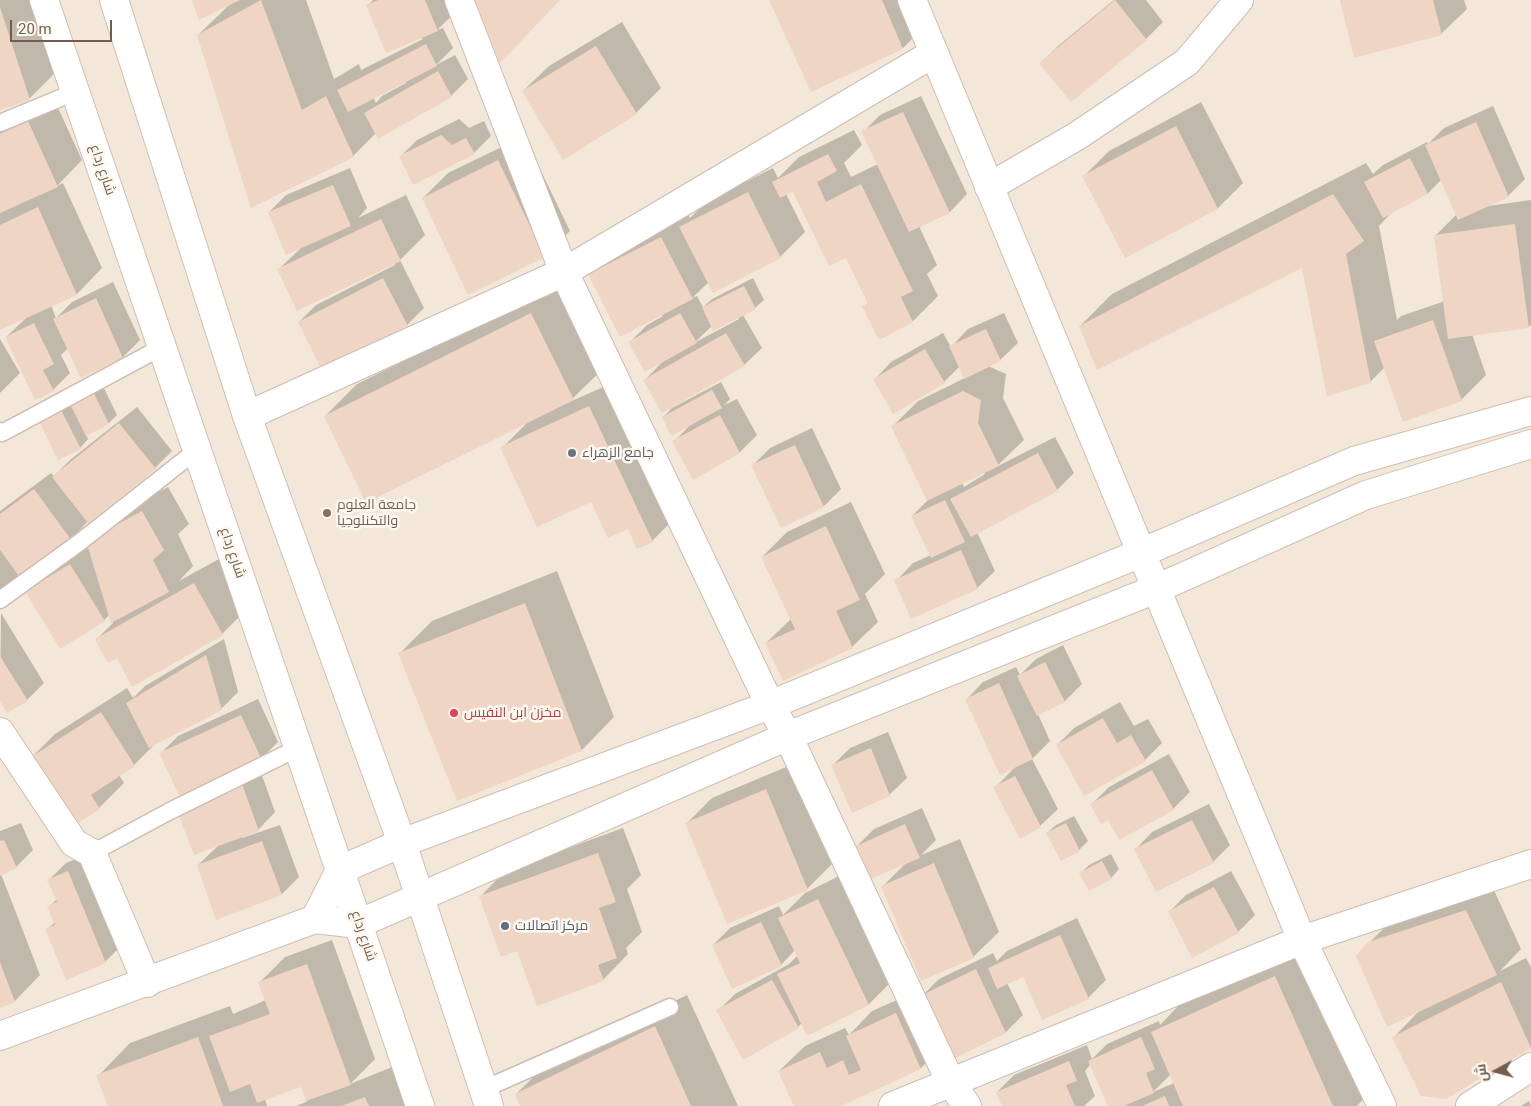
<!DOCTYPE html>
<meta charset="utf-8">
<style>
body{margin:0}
#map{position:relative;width:1531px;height:1106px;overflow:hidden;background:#fbf5e9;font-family:Roboto,Cairo,sans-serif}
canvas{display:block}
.north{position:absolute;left:1471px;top:1046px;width:50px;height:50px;-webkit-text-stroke:4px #fef9f0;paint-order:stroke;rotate:263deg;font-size:14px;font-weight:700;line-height:20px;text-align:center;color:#745d4e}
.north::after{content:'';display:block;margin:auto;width:18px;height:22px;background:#745d4e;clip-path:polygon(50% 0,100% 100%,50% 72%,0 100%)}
.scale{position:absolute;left:10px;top:20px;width:102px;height:22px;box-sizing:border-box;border:2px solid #745d4e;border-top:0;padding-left:6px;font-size:15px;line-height:18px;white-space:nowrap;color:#745d4e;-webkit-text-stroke:4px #fef9f0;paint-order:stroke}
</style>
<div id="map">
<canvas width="1531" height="1106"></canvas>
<div class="north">ش</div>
<div class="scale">20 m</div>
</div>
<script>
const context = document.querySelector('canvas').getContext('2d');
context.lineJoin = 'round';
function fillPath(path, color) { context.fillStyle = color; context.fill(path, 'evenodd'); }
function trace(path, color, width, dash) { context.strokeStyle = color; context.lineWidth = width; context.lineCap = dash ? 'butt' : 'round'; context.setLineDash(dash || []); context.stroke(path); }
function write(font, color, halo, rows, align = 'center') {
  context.font = font + ' Roboto,Cairo,sans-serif'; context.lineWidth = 5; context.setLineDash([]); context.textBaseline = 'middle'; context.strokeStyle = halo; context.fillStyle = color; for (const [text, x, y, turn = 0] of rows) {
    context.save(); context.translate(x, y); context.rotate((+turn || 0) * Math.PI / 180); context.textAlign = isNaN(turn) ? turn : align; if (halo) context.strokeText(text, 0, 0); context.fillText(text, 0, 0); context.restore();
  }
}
fillPath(new Path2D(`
 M 0,0 L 1531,0 L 1531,1106 L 0,1106 Z`), '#f2e7d8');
fillPath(new Path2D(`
 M 0,0 L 31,0 L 55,73 L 30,98 L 0,108 Z
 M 193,0 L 306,0 L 334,79 L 359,64 L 361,70 L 423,39 L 367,6 L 373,0 L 449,0 L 455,13 L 437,30 L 443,28 L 453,48 L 436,65 L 455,55 L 468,79 L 451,96 L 376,133 L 353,156 L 198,35 L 229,5 ZM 405,81 L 406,83 L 382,96 L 376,103 L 373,97 Z
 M 770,0 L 918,0 L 928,23 L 903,48 Z
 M 1114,0 L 1146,0 L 1163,22 L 1146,39 L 1071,100 L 1041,63 L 1058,46 Z
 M 1341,0 L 1464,0 L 1467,9 L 1441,34 Z
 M 622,22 L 661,88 L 636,113 L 523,91 L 549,66 Z
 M 921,96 L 967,194 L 950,212 L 919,226 L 937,265 L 927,274 L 938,296 L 913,321 L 864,307 L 869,302 L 846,257 L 793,191 L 786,194 L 805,232 L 780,257 L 709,282 L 692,298 L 697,296 L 703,307 L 712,299 L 753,278 L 764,300 L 755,308 L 743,315 L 762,348 L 744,365 L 645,380 L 663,361 L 630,342 L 647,325 L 663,316 L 590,274 L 615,249 L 687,213 L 690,218 L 706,202 L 773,168 L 778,178 L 799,157 L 854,130 L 862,145 L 844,163 L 851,177 L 878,164 L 863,132 L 880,115 ZM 738,317 L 739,319 L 694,343 L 712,326 Z
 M 53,97 L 82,160 L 57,186 L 63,183 L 102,268 L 77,294 L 51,305 L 56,318 L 72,302 L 113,282 L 140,340 L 123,357 L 81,377 L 68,348 L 61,355 L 70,373 L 53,390 L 6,337 L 27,317 L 0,329 L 0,121 Z
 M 1201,102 L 1243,183 L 1218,208 L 1125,256 L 1084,176 L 1109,151 Z
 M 1493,106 L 1525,179 L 1508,196 L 1488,206 L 1531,200 L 1531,325 L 1528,327 L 1472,334 L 1486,375 L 1461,400 L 1385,367 L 1370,382 L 1303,266 L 1080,326 L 1112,294 L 1366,163 L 1373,174 L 1383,165 L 1427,142 L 1428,144 L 1444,128 ZM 1442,179 L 1457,214 L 1436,235 L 1445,301 L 1401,316 L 1397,320 L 1379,226 L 1393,211 L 1428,193 Z
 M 459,119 L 469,128 L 484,121 L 491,136 L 474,153 L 400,157 L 417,140 Z
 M 524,136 L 570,231 L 544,256 L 423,198 L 448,173 Z
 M 350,168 L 367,208 L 358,218 L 406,195 L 425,235 L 400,260 L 424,308 L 407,325 L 299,322 L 316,305 L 395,265 L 394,263 L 279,269 L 302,247 L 269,212 L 286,195 Z
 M 563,282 L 605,367 L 569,402 L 615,382 L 677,516 L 652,541 L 591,500 L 502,448 L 528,422 L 325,416 L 357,384 Z
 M 1004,313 L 1018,343 L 1000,360 L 988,366 L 1006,374 L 1003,398 L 1024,440 L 996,467 L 1055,437 L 1074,473 L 1057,490 L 977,532 L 995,571 L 977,588 L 896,581 L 913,563 L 931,555 L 912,516 L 928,500 L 893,426 L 918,401 L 965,378 L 960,366 L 944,382 L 874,380 L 891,362 L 943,333 L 951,347 L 968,329 ZM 984,472 L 985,474 L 964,487 L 962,483 Z
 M 0,339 L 20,373 L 0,393 Z
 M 101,382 L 117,415 L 109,423 L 86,434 L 88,439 L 80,448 L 39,420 Z
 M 721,382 L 730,399 L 724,405 L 737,399 L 757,435 L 740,452 L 693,478 L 674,442 L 690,425 L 663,417 L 672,408 Z
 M 137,407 L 172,451 L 155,468 L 87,522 L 71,540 L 19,574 L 0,593 L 0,511 L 51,473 L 54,476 L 70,460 Z
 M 812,428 L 841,489 L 824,506 L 753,465 L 770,448 Z
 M 168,487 L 189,524 L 178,534 L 193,566 L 179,581 L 219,559 L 247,609 L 222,634 L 117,657 L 97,639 L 113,623 L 110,614 L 104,620 L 27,591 L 44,574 L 89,547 L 112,516 Z
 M 851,502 L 885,574 L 865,594 L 878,622 L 852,647 L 766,643 L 791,619 L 762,557 L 787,532 Z
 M 557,571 L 614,717 L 582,750 L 457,799 L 400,653 L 432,621 Z
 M 1,613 L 44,683 L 27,700 L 0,699 Z
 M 224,639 L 238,692 L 221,709 L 157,742 L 134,765 L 119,775 L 124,783 L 99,808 L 30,759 L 55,734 L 127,688 L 133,698 L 145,686 Z
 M 1063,645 L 1082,684 L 1065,701 L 1038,714 L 1050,741 L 1032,759 L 1058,809 L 1040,826 L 995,788 L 1016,766 L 966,700 L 983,682 L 1016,667 L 1020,675 L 1036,659 Z
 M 258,699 L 278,742 L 261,759 L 161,753 L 178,736 Z
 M 1120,702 L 1134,726 L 1148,719 L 1162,743 L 1145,760 L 1057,745 L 1074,728 Z
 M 888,732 L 907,778 L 889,795 L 833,765 L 850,748 Z
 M 1169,754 L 1190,792 L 1173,809 L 1109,818 L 1092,804 L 1109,787 Z
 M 791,765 L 832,864 L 807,889 L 687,823 L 712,798 Z
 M 259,767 L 275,812 L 258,830 L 241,836 L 242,838 L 280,825 L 299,877 L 282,894 L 198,865 L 219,845 L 178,809 Z
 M 1209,804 L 1230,845 L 1213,862 L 1135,850 L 1152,832 Z
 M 922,808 L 936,840 L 921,855 L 960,839 L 999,932 L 973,957 L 883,886 L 906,863 L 857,846 L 874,829 Z
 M 1074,816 L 1088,841 L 1079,850 L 1047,833 L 1056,825 Z
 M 21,823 L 33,850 L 16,867 L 1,874 L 40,975 L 15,1001 L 0,1006 L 0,831 Z
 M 623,828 L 641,875 L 627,889 L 642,932 L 626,948 L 628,954 L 603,980 L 518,950 L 480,897 L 505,871 Z
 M 1111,854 L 1119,869 L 1111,878 L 1081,873 L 1089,865 Z
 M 85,855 L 122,945 L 105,962 L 47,930 L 55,922 L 49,907 L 57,899 L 49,880 L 66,863 Z
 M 1231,871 L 1255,915 L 1238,932 L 1169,912 L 1186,895 Z
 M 843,874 L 894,979 L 869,1004 L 807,1034 L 802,1023 L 798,1027 L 718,1011 L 735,994 L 789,964 L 798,955 L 795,950 L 781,965 L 713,945 L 730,928 L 779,906 L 783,915 L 805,893 Z
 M 1492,886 L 1521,949 L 1500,971 L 1526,958 L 1531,967 L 1531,1047 L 1446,1097 L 1394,1037 L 1420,1010 L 1369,943 L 1395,917 Z
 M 1077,918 L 1106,980 L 1088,998 L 1043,1018 L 1024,976 L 1007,983 L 1023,1015 L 1006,1032 L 945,1045 L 921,1068 L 838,1106 L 795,1106 L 779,1071 L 805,1046 L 845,1028 L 849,1035 L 872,1011 L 922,989 L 924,994 L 939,979 L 993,953 L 997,961 L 1007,951 Z
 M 332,940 L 375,1059 L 350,1084 L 397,1065 L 413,1106 L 296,1106 L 308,1101 L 302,1085 L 265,1099 L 267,1106 L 109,1106 L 98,1076 L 130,1043 L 230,1006 L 233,1014 L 266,1000 L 260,982 L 285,957 Z
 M 1308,944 L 1372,1090 L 1357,1106 L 1124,1106 L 1127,1104 L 1109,1106 L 1091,1064 L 1085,1071 L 1095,1096 L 1084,1106 L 1003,1106 L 997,1092 L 1014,1075 L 1087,1045 L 1092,1059 L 1107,1044 L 1159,1021 L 1160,1025 L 1184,1000 ZM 1171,1074 L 1174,1083 L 1153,1092 Z
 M 687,995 L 738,1106 L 521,1106 L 516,1094 L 549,1062 Z
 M 1529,1101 L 1531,1106 L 1521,1106 Z`), '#0003');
fillPath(new Path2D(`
 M 192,0 L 240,0 L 199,20 Z
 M 261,0 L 302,110 L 326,96 L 354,157 L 251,208 L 197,35 Z
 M 378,0 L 425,0 L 438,31 L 386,53 L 366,5 Z
 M 475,0 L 560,0 L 500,63 Z
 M 769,0 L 882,0 L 903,49 L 811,92 Z
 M 1115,0 L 1147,40 L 1071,102 L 1039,63 Z
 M 1340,0 L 1433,0 L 1442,35 L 1354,58 Z
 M 0,7 L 30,100 L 0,110 Z
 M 426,44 L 437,66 L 348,112 L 337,90 Z
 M 596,46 L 637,114 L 563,160 L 522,91 Z
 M 438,71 L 452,97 L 378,139 L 364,113 Z
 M 903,112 L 950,213 L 909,232 L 861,131 Z
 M 28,121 L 58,187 L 0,213 L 0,134 Z
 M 1476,122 L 1509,197 L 1458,220 L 1425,145 Z
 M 1176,126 L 1218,209 L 1125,258 L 1082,176 Z
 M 441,135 L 452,145 L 466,138 L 475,154 L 413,185 L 399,156 Z
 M 828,154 L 837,171 L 817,182 L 826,202 L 861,184 L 913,291 L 901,297 L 913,322 L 879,340 L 862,306 L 868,304 L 846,258 L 829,266 L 793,192 L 780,198 L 772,182 Z
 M 1410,158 L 1428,194 L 1383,218 L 1364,182 Z
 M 498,160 L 545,257 L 468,295 L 422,198 Z
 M 333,185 L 351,226 L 286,255 L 268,212 Z
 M 748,192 L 781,258 L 713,293 L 679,227 Z
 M 1333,194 L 1364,241 L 1346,254 L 1371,383 L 1327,396 L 1302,268 L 1097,370 L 1079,326 Z
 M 38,207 L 77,295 L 0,330 L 0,225 Z
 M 381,219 L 401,261 L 297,311 L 277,269 Z
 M 1515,224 L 1529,328 L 1448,339 L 1434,235 Z
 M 661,237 L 693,299 L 620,337 L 588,274 Z
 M 383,278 L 408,326 L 322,370 L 298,322 Z
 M 744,286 L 756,309 L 713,331 L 702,307 Z
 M 96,298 L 123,358 L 81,378 L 53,319 Z
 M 531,313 L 574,400 L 366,503 L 324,416 Z
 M 680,313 L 697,343 L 645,372 L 628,342 Z
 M 1433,320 L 1462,401 L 1403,422 L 1374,341 Z
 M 34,323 L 54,364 L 43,370 L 54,391 L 35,400 L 5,337 Z
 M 986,329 L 1001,361 L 964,379 L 949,346 Z
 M 726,333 L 745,366 L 662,413 L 643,380 Z
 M 925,349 L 945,383 L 893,414 L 873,379 Z
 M 92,390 L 109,424 L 86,436 L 69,402 Z
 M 712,390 L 722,408 L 671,436 L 662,417 Z
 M 963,391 L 981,400 L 978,423 L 999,466 L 927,501 L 891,426 Z
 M 589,406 L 653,542 L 637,549 L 628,529 L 608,538 L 591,502 L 537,527 L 500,447 Z
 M 60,408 L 81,449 L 58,460 L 38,419 Z
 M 720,415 L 740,453 L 693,480 L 672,441 Z
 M 119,423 L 156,469 L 88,523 L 52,477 Z
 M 795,445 L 824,507 L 781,528 L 751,465 Z
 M 1038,453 L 1058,491 L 971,537 L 950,499 Z
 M 34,489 L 72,541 L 21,579 L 0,550 L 0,514 Z
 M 945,500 L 965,542 L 931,558 L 911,516 Z
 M 142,511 L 164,550 L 153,560 L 169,592 L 111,623 L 86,541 Z
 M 826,526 L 860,600 L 836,611 L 853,648 L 783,681 L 765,643 L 795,629 L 761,557 Z
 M 961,550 L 978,589 L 911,619 L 894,580 Z
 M 70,564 L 105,621 L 60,649 L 25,591 Z
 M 194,583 L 223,635 L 132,687 L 117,658 L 108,663 L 95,639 Z
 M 525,603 L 582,751 L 457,801 L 398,653 Z
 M 206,655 L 222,710 L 149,748 L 126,703 Z
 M 0,656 L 28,701 L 7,713 L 0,701 Z
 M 1045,662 L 1065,702 L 1037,716 L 1017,676 Z
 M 999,683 L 1033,759 L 1000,775 L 965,699 Z
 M 101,712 L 135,766 L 91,795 L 100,809 L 72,827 L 28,759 Z
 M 241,715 L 262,760 L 180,797 L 159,753 Z
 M 1103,718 L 1117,743 L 1131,735 L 1146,761 L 1084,796 L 1056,745 Z
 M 871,748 L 890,796 L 852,813 L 831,765 Z
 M 1152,770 L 1174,810 L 1119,840 L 1108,820 L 1101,824 L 1090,804 Z
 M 1015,776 L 1041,827 L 1020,839 L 993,787 Z
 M 242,784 L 259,831 L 194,855 L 176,808 Z
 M 766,789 L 808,890 L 727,924 L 685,823 Z
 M 1192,820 L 1214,863 L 1156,892 L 1134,849 Z
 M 1066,823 L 1080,851 L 1061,861 L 1046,833 Z
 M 905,824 L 920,858 L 870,879 L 856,846 Z
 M 4,840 L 17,868 L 0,876 L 0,841 Z
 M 262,841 L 282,895 L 216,920 L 197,865 Z
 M 598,853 L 616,902 L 599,908 L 617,958 L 598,965 L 604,981 L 537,1006 L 517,951 L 501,957 L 479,896 Z
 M 1102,861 L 1112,879 L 1089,891 L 1079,873 Z
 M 934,863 L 974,958 L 921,981 L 881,886 Z
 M 68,871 L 106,963 L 66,980 L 45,929 L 55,925 L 47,906 L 57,902 L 47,880 Z
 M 1214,887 L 1239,933 L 1192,958 L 1168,911 Z
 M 818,899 L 869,1005 L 807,1036 L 777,974 L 800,963 L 778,918 Z
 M 1466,910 L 1497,975 L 1387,1027 L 1356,956 L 1368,942 Z
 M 761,922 L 782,966 L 732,989 L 712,945 Z
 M 1060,935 L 1089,999 L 1042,1020 L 1023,977 L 997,989 L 988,968 Z
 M 0,962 L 15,1002 L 0,1008 Z
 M 307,964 L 351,1085 L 306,1101 L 301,1087 L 257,1103 L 250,1084 L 230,1092 L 209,1036 L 270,1014 L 258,982 Z
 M 976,969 L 1006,1033 L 951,1060 L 920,996 Z
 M 1275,976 L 1333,1106 L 1183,1106 L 1151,1032 Z
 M 772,980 L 799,1028 L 743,1060 L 716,1010 Z
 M 1501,982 L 1531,1048 L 1446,1099 L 1421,1096 L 1392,1037 Z
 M 896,1013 L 921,1069 L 841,1106 L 794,1106 L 778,1071 L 820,1052 L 827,1068 L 843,1060 L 849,1075 L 861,1070 L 846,1036 Z
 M 655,1026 L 691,1106 L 520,1106 L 515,1094 Z
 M 198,1037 L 223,1106 L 108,1106 L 96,1075 Z
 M 1141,1037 L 1155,1069 L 1146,1073 L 1154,1093 L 1124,1106 L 1108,1106 L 1088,1061 Z
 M 1069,1061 L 1077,1081 L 1066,1085 L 1075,1106 L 1002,1106 L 996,1092 Z
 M 1165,1096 L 1169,1106 L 1142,1106 Z
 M 365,1097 L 369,1106 L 341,1106 Z`), '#efd5c3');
const lane = new Path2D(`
 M 0,123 L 75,92
 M 0,431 L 2,433 L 162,347
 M 0,600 L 80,542 L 197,450
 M 92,853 L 170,811 L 298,748
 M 484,1089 L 670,1007`);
const street = new Path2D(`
 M 459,0 L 564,272 L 770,705 L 788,736 L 951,1083 L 967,1106
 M 989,187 L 1077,136 L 1187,62 L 1239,0
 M 247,416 L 564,272 L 934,53
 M 0,732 L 74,843 L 92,853 L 147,983
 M 893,1106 L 1302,940 L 1531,864
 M 1470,1106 L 1531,1067`);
const secondary = new Path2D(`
 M 44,0 L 420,1106
 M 114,0 L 247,416 L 402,843 L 489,1106
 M 912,0 L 1302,940 L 1382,1106
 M 315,919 L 340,870 L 402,843 L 770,705 L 1141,553 L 1354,461 L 1531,411
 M 0,1036 L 315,919 L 358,924 L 788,736 L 1156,589 L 1366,495 L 1531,444`);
trace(lane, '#cdbdb0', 19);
trace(street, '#cdbdb0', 30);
trace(secondary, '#d1bfb0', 30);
trace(lane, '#fff', 16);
trace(street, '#fff', 28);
trace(secondary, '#fff', 28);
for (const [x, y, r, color] of [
 [572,453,5,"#6b7280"],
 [327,513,5,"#8d6e63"],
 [454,713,5,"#e0444e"],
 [505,926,5,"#5c6f8a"]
]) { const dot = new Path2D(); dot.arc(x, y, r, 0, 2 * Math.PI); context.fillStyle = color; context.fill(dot); trace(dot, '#fef9f0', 2); }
write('14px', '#745d4e', '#fef9f0', [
 ["شارع رداع",102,170,71],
 ["شارع رداع",232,553,71],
 ["شارع رداع",363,936,71]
]);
write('14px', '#5b616d', '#fef9f0', [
 ["جامع الزهراء",582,453]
], 'left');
write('14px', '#785e54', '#fef9f0', [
 ["جامعة العلوم",337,505],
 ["والتكنلوجيا",337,521]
], 'left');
write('14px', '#be3a42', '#fef9f0', [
 ["مخزن ابن النفيس",464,713]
], 'left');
write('14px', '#4e5e75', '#fef9f0', [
 ["مركز اتصالات",515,926]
], 'left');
</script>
